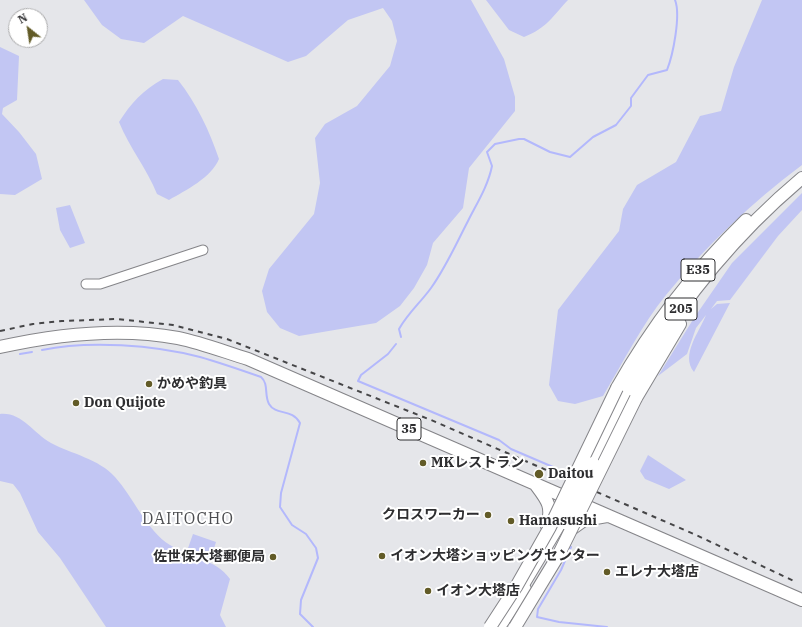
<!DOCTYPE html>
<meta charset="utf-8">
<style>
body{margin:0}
#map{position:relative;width:802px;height:627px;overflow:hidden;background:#e5e6ea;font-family:"IBM Plex Serif",serif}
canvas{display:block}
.north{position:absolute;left:8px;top:8px;width:40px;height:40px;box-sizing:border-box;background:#fff;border:1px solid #ababac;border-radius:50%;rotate:330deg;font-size:11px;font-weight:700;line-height:16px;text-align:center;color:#2e2e30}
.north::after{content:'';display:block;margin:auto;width:14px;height:18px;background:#625b27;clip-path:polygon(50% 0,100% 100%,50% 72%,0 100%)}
</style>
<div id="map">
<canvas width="802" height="627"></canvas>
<div class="north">N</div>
</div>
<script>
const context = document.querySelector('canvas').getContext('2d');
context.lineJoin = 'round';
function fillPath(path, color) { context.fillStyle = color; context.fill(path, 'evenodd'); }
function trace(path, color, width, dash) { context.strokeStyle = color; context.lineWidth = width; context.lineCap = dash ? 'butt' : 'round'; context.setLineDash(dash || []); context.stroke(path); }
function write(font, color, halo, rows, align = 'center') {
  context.font = font + ' "IBM Plex Serif","Noto Sans JP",serif'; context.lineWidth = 4; context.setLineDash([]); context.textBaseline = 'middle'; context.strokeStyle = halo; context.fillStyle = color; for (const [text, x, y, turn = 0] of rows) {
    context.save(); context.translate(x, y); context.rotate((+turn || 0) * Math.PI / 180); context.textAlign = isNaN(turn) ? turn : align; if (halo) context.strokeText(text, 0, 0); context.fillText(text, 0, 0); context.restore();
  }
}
fillPath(new Path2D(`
 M 84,0 L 471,0 L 504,59 L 515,97 L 515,111 L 469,168 L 463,208 L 433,243 L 427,265 L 414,288 L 400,306 L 376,323 L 299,336 L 280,328 L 267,312 L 262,291 L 269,269 L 314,214 L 320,183 L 315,138 L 325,124 L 357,106 L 390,66 L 397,41 L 392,21 L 383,8 L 348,20 L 306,56 L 288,62 L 183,16 L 144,43 L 121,39 L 102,25 Z
 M 486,0 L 568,0 C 552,17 547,28 524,37 L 509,30 Z
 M 762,0 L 802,0 L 802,165 C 751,203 706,246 666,295 C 643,323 622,364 603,396 L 575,404 L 558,401 L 549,385 L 558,310 L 619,231 L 623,209 L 637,185 L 676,162 L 700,116 L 721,111 L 734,67 Z
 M 0,47 L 19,56 L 17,100 L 3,108 L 2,114 L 19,132 L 36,154 L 42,179 L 15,195 L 0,194 Z
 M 163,79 L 178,80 C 197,104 209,130 219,159 C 211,178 186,190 169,200 L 157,194 C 147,169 129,147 119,122 C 131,103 143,90 163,79 Z
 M 802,193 L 802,210 L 778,236 L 730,300 L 717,301 L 711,309 L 717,304 L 730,303 L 694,372 C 680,355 700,331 706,315 L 696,328 L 687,354 L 658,376 L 694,318 L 732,263 Z
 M 70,205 L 85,243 L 70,248 L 60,230 L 56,208 Z
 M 0,414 C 22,412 33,433 51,443 C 72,454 99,459 115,477 C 133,497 147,531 170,545 C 190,558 216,559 230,579 L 220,615 L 226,627 L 106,627 L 60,558 L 38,532 L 20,493 L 13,484 L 0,481 Z
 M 648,455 L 686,480 L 669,489 L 645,479 L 640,471 Z
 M 193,534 L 216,542 L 210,561 L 187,551 Z`), '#c2c6f3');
trace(new Path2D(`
 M 401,337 L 399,329 C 408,313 421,302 431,288 C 446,267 456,244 468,221 C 477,203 488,186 492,166 L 487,152 L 495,144 L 519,139 L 524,139 L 550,152 L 570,157 L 593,137 L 616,125 L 631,106 L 631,98 L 648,75 L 667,70 C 673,55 681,15 675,0
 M 396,344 L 388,354 L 361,375 L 358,381 L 499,440 L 511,449 L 553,467
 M 42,350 C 89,340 154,345 200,357 C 221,363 241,370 261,377 C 269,384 264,395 269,404 C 276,416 292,408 300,423 L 281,493 L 280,507 L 292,525 L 306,534 L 316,548 L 318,558 L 301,600 L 300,614 L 313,627
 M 20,354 L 32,352
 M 571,547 L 561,570 L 538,609 L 537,617 L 559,622 L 607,627`), '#b3b8fc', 2);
const secondary = new Path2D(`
 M 86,284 L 100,284 L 203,250`);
const highway = new Path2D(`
 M 0,347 C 58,334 119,327 178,338 C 202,343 225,352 248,359 L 802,600
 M 617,388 C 652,326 695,270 746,220
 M 636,398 L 680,324
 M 593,463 C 609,430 624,397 643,366 C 685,296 740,230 802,178
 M 535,484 C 547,500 553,506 547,526
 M 570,530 L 584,520 L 607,516
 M 518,593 L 562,520
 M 499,627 L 525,589`);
trace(secondary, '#858589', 11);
trace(highway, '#858589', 14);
trace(secondary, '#fff', 9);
trace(highway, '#fff', 12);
trace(new Path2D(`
 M 0,331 L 33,324 L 62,321 L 117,319 L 173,325 L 227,339 L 431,420 L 696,535 L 796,582`), '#454547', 2, [5, 5]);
const highwayBridge = new Path2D(`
 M 565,523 L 593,463
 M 490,627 L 516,587 L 550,527 L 617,388
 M 515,627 L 558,556 L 636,398`);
trace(highwayBridge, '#858589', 14, []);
trace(highwayBridge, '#fff', 12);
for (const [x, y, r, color] of [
 [149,384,4,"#625b27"],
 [76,403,4,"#625b27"],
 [423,463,4,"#625b27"],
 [539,474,5,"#625b27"],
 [488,515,4,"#625b27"],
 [511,521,4,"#625b27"],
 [382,556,4,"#625b27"],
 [273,557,4,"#625b27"],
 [607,572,4,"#625b27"],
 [428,591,4,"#625b27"]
]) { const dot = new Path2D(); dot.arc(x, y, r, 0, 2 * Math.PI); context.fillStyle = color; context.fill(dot); trace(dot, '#fff', 1.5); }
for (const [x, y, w] of [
 [698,270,34],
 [681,309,32],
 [409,429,24]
]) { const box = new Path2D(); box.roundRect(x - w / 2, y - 11, w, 22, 3); context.fillStyle = '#fff'; context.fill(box); trace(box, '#2e2e30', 1); }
write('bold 13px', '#2e2e30', null, [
 ["E35",698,270],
 ["205",681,309],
 ["35",409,429]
]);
write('bold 14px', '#2e2e30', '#fff', [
 ["かめや釣具",157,384],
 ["Don Quijote",84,403],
 ["MKレストラン",431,463],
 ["Daitou",548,474],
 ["クロスワーカー",480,515,"right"],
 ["Hamasushi",519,521],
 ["イオン大塔ショッピングセンター",390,556],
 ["佐世保大塔郵便局",265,557,"right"],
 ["エレナ大塔店",615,572],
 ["イオン大塔店",436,591]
], 'left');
context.letterSpacing = '1px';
write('16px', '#4c4d50', '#fff', [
 ["DAITOCHO",188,519]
]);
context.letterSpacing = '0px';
</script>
